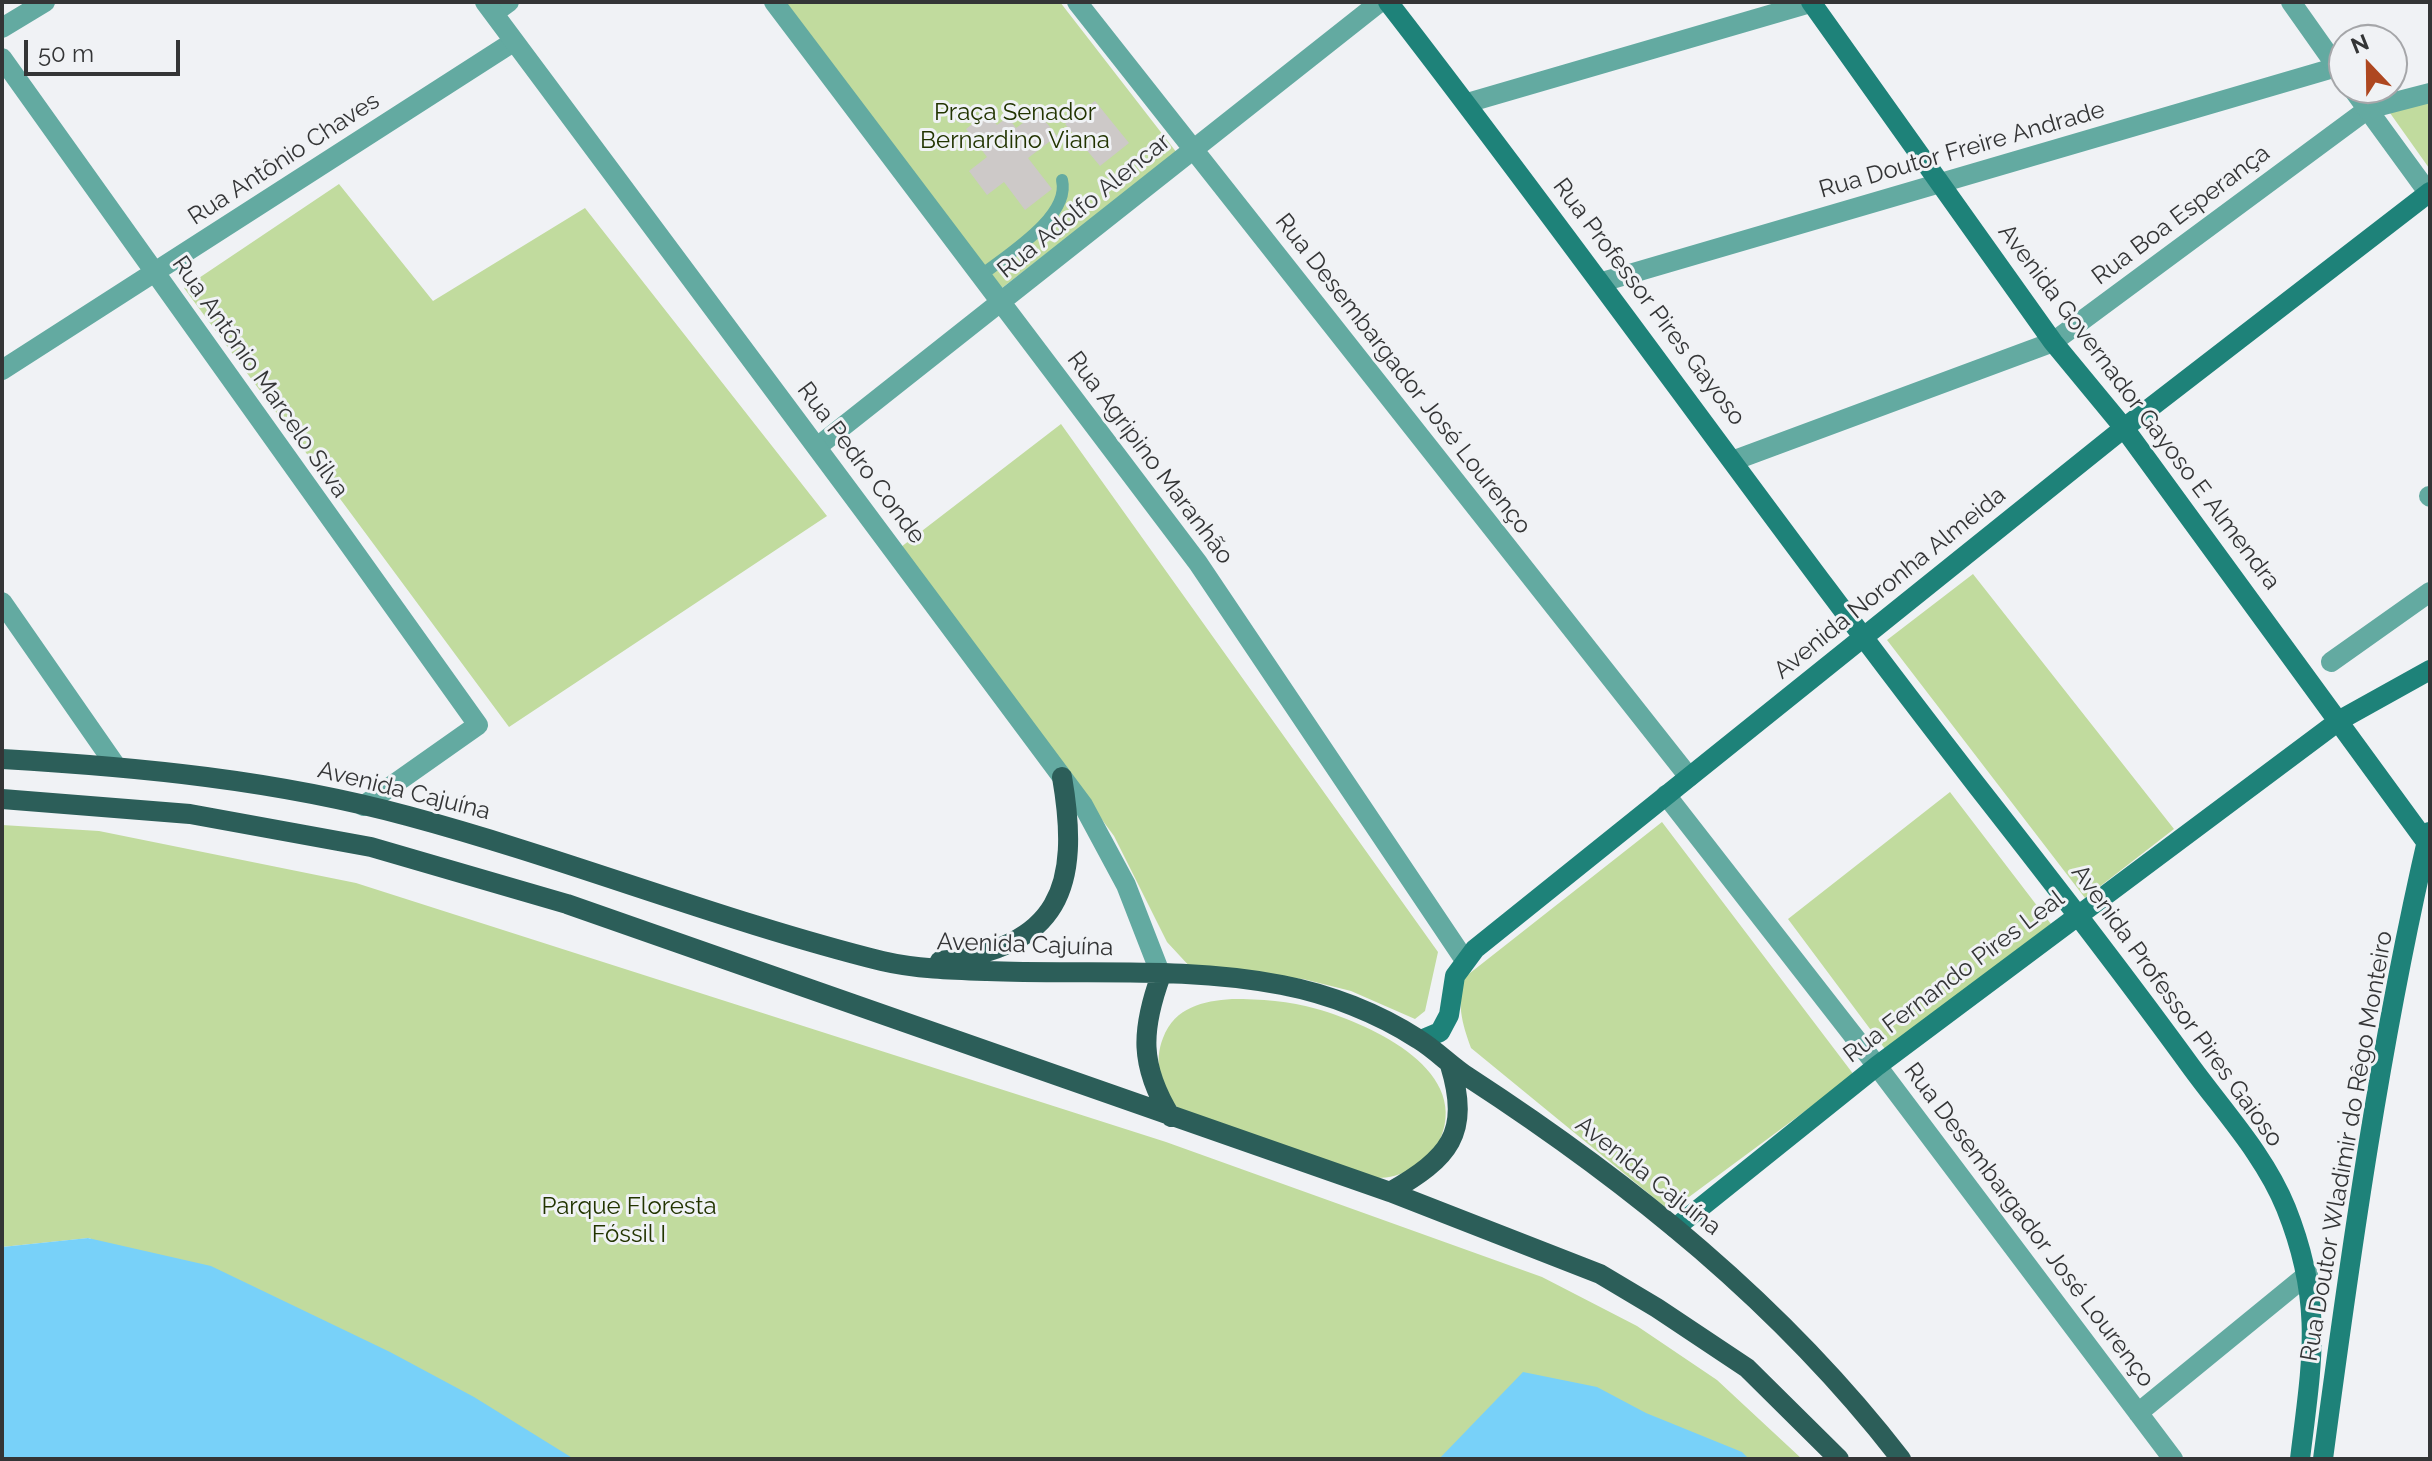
<!DOCTYPE html>
<meta charset="utf-8">
<style>
body{margin:0}
#map{position:relative;width:2432px;height:1461px;overflow:hidden;background:#f0f2f5;font-family:Raleway,sans-serif}
canvas{display:block}
.frame{position:absolute;inset:0;border:4px solid #343536;pointer-events:none}
.north{position:absolute;left:2328px;top:24px;width:80px;height:80px;box-sizing:border-box;background:#f0f2f5;border:2px solid #a5a6a9;border-radius:50%;rotate:338deg;font-size:22px;font-weight:700;line-height:32px;text-align:center;color:#343536}
.north::after{content:'';display:block;margin:auto;width:28px;height:36px;background:#ae4720;clip-path:polygon(50% 0,100% 100%,50% 72%,0 100%)}
.scale{position:absolute;left:24px;top:40px;width:156px;height:36px;box-sizing:border-box;border:4px solid #343536;border-top:0;padding-left:10px;font-size:24px;line-height:28px;white-space:nowrap;color:#343536;-webkit-text-stroke:6px #f0f2f5;paint-order:stroke}
</style>
<div id="map">
<canvas width="2432" height="1461"></canvas>
<div class="frame"></div>
<div class="north">N</div>
<div class="scale">50 m</div>
</div>
<script>
const context = document.querySelector('canvas').getContext('2d');
context.lineJoin = 'round';
function fillPath(path, color) { context.fillStyle = color; context.fill(path, 'evenodd'); }
function trace(path, color, width, dash) { context.strokeStyle = color; context.lineWidth = width; context.lineCap = dash ? 'butt' : 'round'; context.setLineDash(dash || []); context.stroke(path); }
function write(font, color, halo, rows, align = 'center') {
  context.font = font + ' Raleway,sans-serif'; context.lineWidth = 6; context.setLineDash([]); context.textBaseline = 'middle'; context.strokeStyle = halo; context.fillStyle = color; for (const [text, x, y, turn = 0] of rows) {
    context.save(); context.translate(x, y); context.rotate((+turn || 0) * Math.PI / 180); context.textAlign = isNaN(turn) ? turn : align; if (halo) context.strokeText(text, 0, 0); context.fillText(text, 0, 0); context.restore();
  }
}
fillPath(new Path2D(`
 M 781,2 L 1060,2 L 1177,153 L 998,291 Z
 M 2430,101 L 2430,167 L 2429,168 L 2390,113 Z
 M 339,184 L 433,301 L 585,208 L 827,516 L 509,727 L 184,288 Z
 M 1061,424 L 1438,952 L 1425,1011 L 1415,1019 L 1351,991 L 1303,979 L 1192,969 L 1167,942 L 1114,836 L 901,547 Z
 M 1973,574 L 2174,829 L 2085,898 L 1887,640 Z
 M 1950,792 L 2051,924 L 1885,1049 L 1788,919 Z
 M 1662,822 L 1854,1075 L 1670,1211 L 1471,1048 C 1462,1023 1456,1002 1465,977 Z
 M 2,825 L 99,831 L 356,883 L 1166,1142 L 1542,1277 L 1637,1326 L 1717,1380 L 1802,1459 L 565,1459 L 89,1238 L 2,1247 Z
 M 1232,999 C 1261,999 1289,1001 1317,1009 C 1373,1025 1475,1072 1438,1144 C 1426,1165 1401,1178 1377,1178 C 1344,1167 1193,1123 1176,1106 C 1159,1088 1154,1060 1163,1038 C 1175,1007 1203,1001 1232,999 Z`), '#c1db9e');
fillPath(new Path2D(`
 M 88,1238 L 211,1266 L 390,1352 L 474,1397 L 574,1459 L 2,1459 L 2,1247 Z
 M 1523,1372 L 1597,1387 L 1646,1413 L 1742,1452 L 1749,1459 L 1439,1459 Z`), '#78d1f9');
fillPath(new Path2D(`
 M 1095,101 L 1129,143 L 1100,166 L 1065,124 Z
 M 1038,112 L 1057,136 L 1028,158 L 1052,189 L 1025,210 L 1004,182 L 987,195 L 969,171 L 987,157 L 966,129 L 987,113 L 997,125 L 1008,117 L 1016,128 Z`), '#cdc9c8');
trace(new Path2D(`
 M 979,277 C 1005,256 1071,217 1062,180`), '#63aaa1', 12);
trace(new Path2D(`
 M 774,2 L 1198,563 L 1464,959
 M 1077,2 L 1689,777
 M 494,13 L 509,2
 M 2,58 L 478,725 L 363,806
 M 1467,103 L 1814,2
 M 1602,282 L 2337,67
 M 2,370 L 513,42
 M 817,447 L 1380,2
 M 1735,460 L 2053,342 L 2368,109 L 2430,93
 M 2429,496 L 2430,497
 M 2331,662 L 2430,592
 M 1666,795 L 1877,1066 L 2173,1459
 M 2138,1413 L 2308,1274`), '#63aaa1', 20);
trace(new Path2D(`
 M 485,2 L 1083,805 L 1126,885 L 1161,975
 M 2291,2 L 2344,77
 M 2,28 L 45,2
 M 2352,88 L 2430,195
 M 2,602 L 116,766`), '#63aaa1', 20);
trace(new Path2D(`
 M 1388,2 C 1589,261 1777,529 1978,787 C 2051,880 2123,973 2192,1068 C 2225,1113 2265,1156 2286,1208 C 2324,1303 2312,1361 2300,1459
 M 1811,2 L 2053,342 L 2124,428 L 2427,843
 M 1421,1040 L 1440,1032 L 1449,1015 L 1455,976 L 1475,949 L 2124,428 L 2430,192
 M 1675,1228 L 1877,1066 L 2340,720 L 2430,670
 M 2323,1459 C 2351,1249 2381,1038 2429,832`), '#1e8279', 20);
trace(new Path2D(`
 M 2,759 C 139,767 275,780 408,816 C 568,859 722,921 882,961 C 916,969 953,970 987,971 C 1085,975 1186,966 1282,985 C 1329,994 1378,1013 1418,1039 C 1436,1050 1451,1066 1468,1077 C 1631,1183 1782,1305 1901,1459
 M 2,799 L 190,814 L 371,847 L 567,904 L 1390,1192 L 1600,1274 L 1657,1308 L 1747,1368 L 1839,1459
 M 940,961 C 1060,947 1081,887 1062,777
 M 1161,975 C 1141,1030 1139,1065 1171,1117
 M 1390,1192 C 1449,1158 1471,1134 1450,1065`), '#2c5e59', 20);
write('24px', '#223400', '#f0f2f5', [
 ["Praça Senador",1015,113],
 ["Bernardino Viana",1015,141],
 ["Parque Floresta",629,1207],
 ["Fóssil I",629,1235]
]);
write('24px', '#343536', '#f0f2f5', [
 ["Rua Doutor Freire Andrade",1962,150,-16],
 ["Rua Antônio Chaves",284,159,-33],
 ["Rua Adolfo Alencar",1084,206,-39],
 ["Rua Boa Esperança",2181,215,-37],
 ["Rua Professor Pires Gayoso",1649,302,53],
 ["Rua Desembargador José Lourenço",1403,374,52],
 ["Rua Antônio Marcelo Silva",260,377,55],
 ["Avenida Governador Gayoso E Almendra",2139,407,53],
 ["Rua Agripino Maranhão",1150,458,53],
 ["Rua Pedro Conde",861,463,53],
 ["Avenida Noronha Almeida",1890,583,-39],
 ["Avenida Cajuína",404,791,14],
 ["Avenida Cajuína",1025,945,2],
 ["Rua Fernando Pires Leal",1954,977,-37],
 ["Avenida Professor Pires Gaioso",2177,1006,54],
 ["Rua Doutor Wladimir do Rêgo Monteiro",2347,1146,-80],
 ["Avenida Cajuína",1648,1176,38],
 ["Rua Desembargador José Lourenço",2029,1225,53]
]);
</script>
